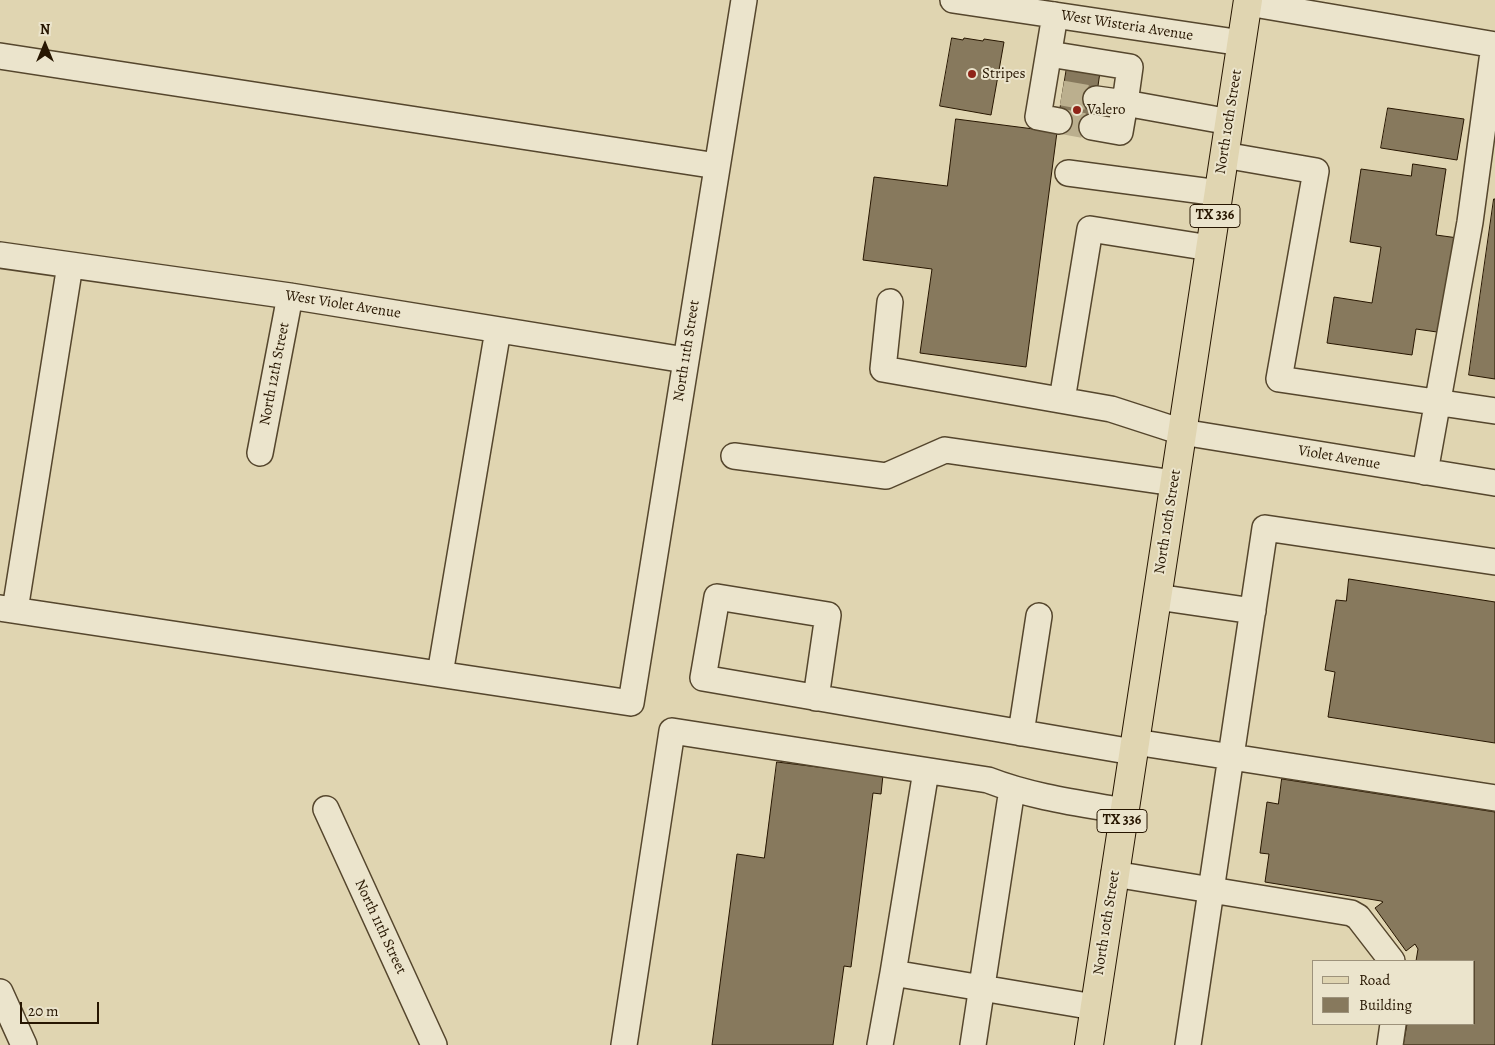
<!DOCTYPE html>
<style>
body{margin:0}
#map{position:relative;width:1495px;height:1045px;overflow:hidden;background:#e0d5b1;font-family:Alegreya,serif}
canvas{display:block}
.legend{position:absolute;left:1312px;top:960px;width:162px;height:65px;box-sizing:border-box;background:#ebe4cc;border:1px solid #9d927b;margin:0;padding:6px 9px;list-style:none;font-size:15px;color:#271601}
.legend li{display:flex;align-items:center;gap:10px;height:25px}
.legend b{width:25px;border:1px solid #9d927b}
.north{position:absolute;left:20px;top:20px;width:50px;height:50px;-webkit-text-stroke:4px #ebe4cc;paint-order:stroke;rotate:0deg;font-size:14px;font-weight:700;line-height:20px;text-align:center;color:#271601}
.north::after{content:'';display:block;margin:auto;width:18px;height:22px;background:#271601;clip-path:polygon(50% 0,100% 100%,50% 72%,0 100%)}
.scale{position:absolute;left:20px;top:1002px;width:79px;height:22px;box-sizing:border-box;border:2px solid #271601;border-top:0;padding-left:6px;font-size:15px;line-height:18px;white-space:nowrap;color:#271601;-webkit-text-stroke:4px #ebe4cc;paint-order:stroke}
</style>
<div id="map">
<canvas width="1495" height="1045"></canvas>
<ul class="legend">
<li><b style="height:6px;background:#e0d5b1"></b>Road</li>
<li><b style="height:14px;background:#87795d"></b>Building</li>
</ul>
<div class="north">N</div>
<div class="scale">20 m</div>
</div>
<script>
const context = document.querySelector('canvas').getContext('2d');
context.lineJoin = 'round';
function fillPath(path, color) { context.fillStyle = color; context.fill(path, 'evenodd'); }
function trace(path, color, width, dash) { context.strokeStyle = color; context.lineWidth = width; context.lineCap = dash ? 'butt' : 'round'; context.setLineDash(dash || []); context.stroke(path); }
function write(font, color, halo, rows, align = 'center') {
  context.font = font + ' Alegreya,serif'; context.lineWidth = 4; context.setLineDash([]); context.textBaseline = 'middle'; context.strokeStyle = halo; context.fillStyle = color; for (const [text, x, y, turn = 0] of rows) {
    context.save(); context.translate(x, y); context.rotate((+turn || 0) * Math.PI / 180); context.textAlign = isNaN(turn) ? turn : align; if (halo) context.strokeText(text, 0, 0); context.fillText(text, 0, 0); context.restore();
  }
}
const building = new Path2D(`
 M 952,38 L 963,40 L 964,38 L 983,41 L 984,39 L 1004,42 L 991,115 L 940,106 Z
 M 1067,67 L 1100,72 L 1091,134 L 1057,129 Z
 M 1388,108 L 1464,119 L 1457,160 L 1381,148 Z
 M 956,119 L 1057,132 L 1026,367 L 920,353 L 932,269 L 863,260 L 874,177 L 947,186 Z
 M 1413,164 L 1446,169 L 1436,235 L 1458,238 L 1444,333 L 1416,329 L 1412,355 L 1327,343 L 1334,297 L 1372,303 L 1381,247 L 1350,242 L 1361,169 L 1411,176 Z
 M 1494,199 L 1495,199 L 1495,379 L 1469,375 Z
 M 1349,579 L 1495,602 L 1495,743 L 1328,717 L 1335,672 L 1325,670 L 1336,600 L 1346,601 Z
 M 777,762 L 883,775 L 881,794 L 873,793 L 851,967 L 844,966 L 833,1045 L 712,1045 L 737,854 L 764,858 Z
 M 1282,779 L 1495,812 L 1495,1045 L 1403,1045 L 1407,1024 L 1474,1024 L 1474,961 L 1416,961 L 1418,949 L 1415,944 L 1406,951 L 1375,908 L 1383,902 L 1381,901 L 1265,882 L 1269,854 L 1260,853 L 1267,802 L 1278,804 Z`);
fillPath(building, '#87795d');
trace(building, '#271601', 1);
trace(new Path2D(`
 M 1062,93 L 1096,99
 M 1059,121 L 1092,127`), '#bbaf8e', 25, [25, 12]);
const minor = new Path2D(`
 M 953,0 L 1242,43
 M 1248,3 L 1495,45
 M 1055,15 L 1038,117 L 1059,121
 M 1049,54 L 1130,67 L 1125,103 L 1230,122
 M 0,56 L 717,166
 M 1092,127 L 1120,132 L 1125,103 L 1096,99
 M 1224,155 L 1316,171 L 1279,379 L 1495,411
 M 1068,173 L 1219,193
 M 0,255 L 290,296 L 685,360
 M 890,302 L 883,369 L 1111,409 L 1182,432 L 1495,483
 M 1062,400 L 1090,229 L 1210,248
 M 260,453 L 290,296
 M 734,456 L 886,476 L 945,450 L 1174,483
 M 1425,472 L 1470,222 L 1494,45
 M 1157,597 L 1253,611
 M 0,608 L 631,703 L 744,0
 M 15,610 L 70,265
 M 440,674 L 498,330
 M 816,698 L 828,615 L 717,597 L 703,678 L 1133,752
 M 1021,733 L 1039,616
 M 1135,742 L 1495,798
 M 326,809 L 434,1045
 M 1114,874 L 1351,913 L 1358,917 L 1392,961
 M 893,973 L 926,771
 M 0,992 L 24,1045
 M 624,1045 L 672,731 L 988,780 C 1032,797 1078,803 1124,811
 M 880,1045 L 893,973 L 1094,1007
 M 973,1045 L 1012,789
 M 1188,1045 L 1265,528 L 1495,562
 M 1390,1045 L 1393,1024`);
const major = new Path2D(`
 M 1089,1045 L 1248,0`);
trace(minor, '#55462d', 28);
trace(major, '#271601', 30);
trace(minor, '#ebe4cc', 25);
trace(major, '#e0d5b1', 28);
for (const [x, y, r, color] of [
 [972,74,5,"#8f2418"],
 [1077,110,5,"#8f2418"]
]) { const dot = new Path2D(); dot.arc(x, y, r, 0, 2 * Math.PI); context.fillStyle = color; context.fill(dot); trace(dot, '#ebe4cc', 2); }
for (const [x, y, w] of [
 [1215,216,50],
 [1122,821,50]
]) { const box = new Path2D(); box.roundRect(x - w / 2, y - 11.5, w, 23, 4); context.fillStyle = '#ebe4cc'; context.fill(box); trace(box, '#271601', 1); }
write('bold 14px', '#271601', null, [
 ["TX 336",1215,216],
 ["TX 336",1122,821]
]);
write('15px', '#271601', '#ebe4cc', [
 ["West Wisteria Avenue",1127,26,9],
 ["North 10th Street",1229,122,-81],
 ["West Violet Avenue",343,305,9],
 ["North 11th Street",687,351,-81],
 ["North 12th Street",275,374,-79],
 ["Violet Avenue",1339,458,10],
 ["North 10th Street",1168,522,-81],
 ["North 10th Street",1107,923,-81],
 ["North 11th Street",380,927,65]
]);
write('15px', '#271601', '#ebe4cc', [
 ["Stripes",982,74],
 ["Valero",1087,110]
], 'left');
</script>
